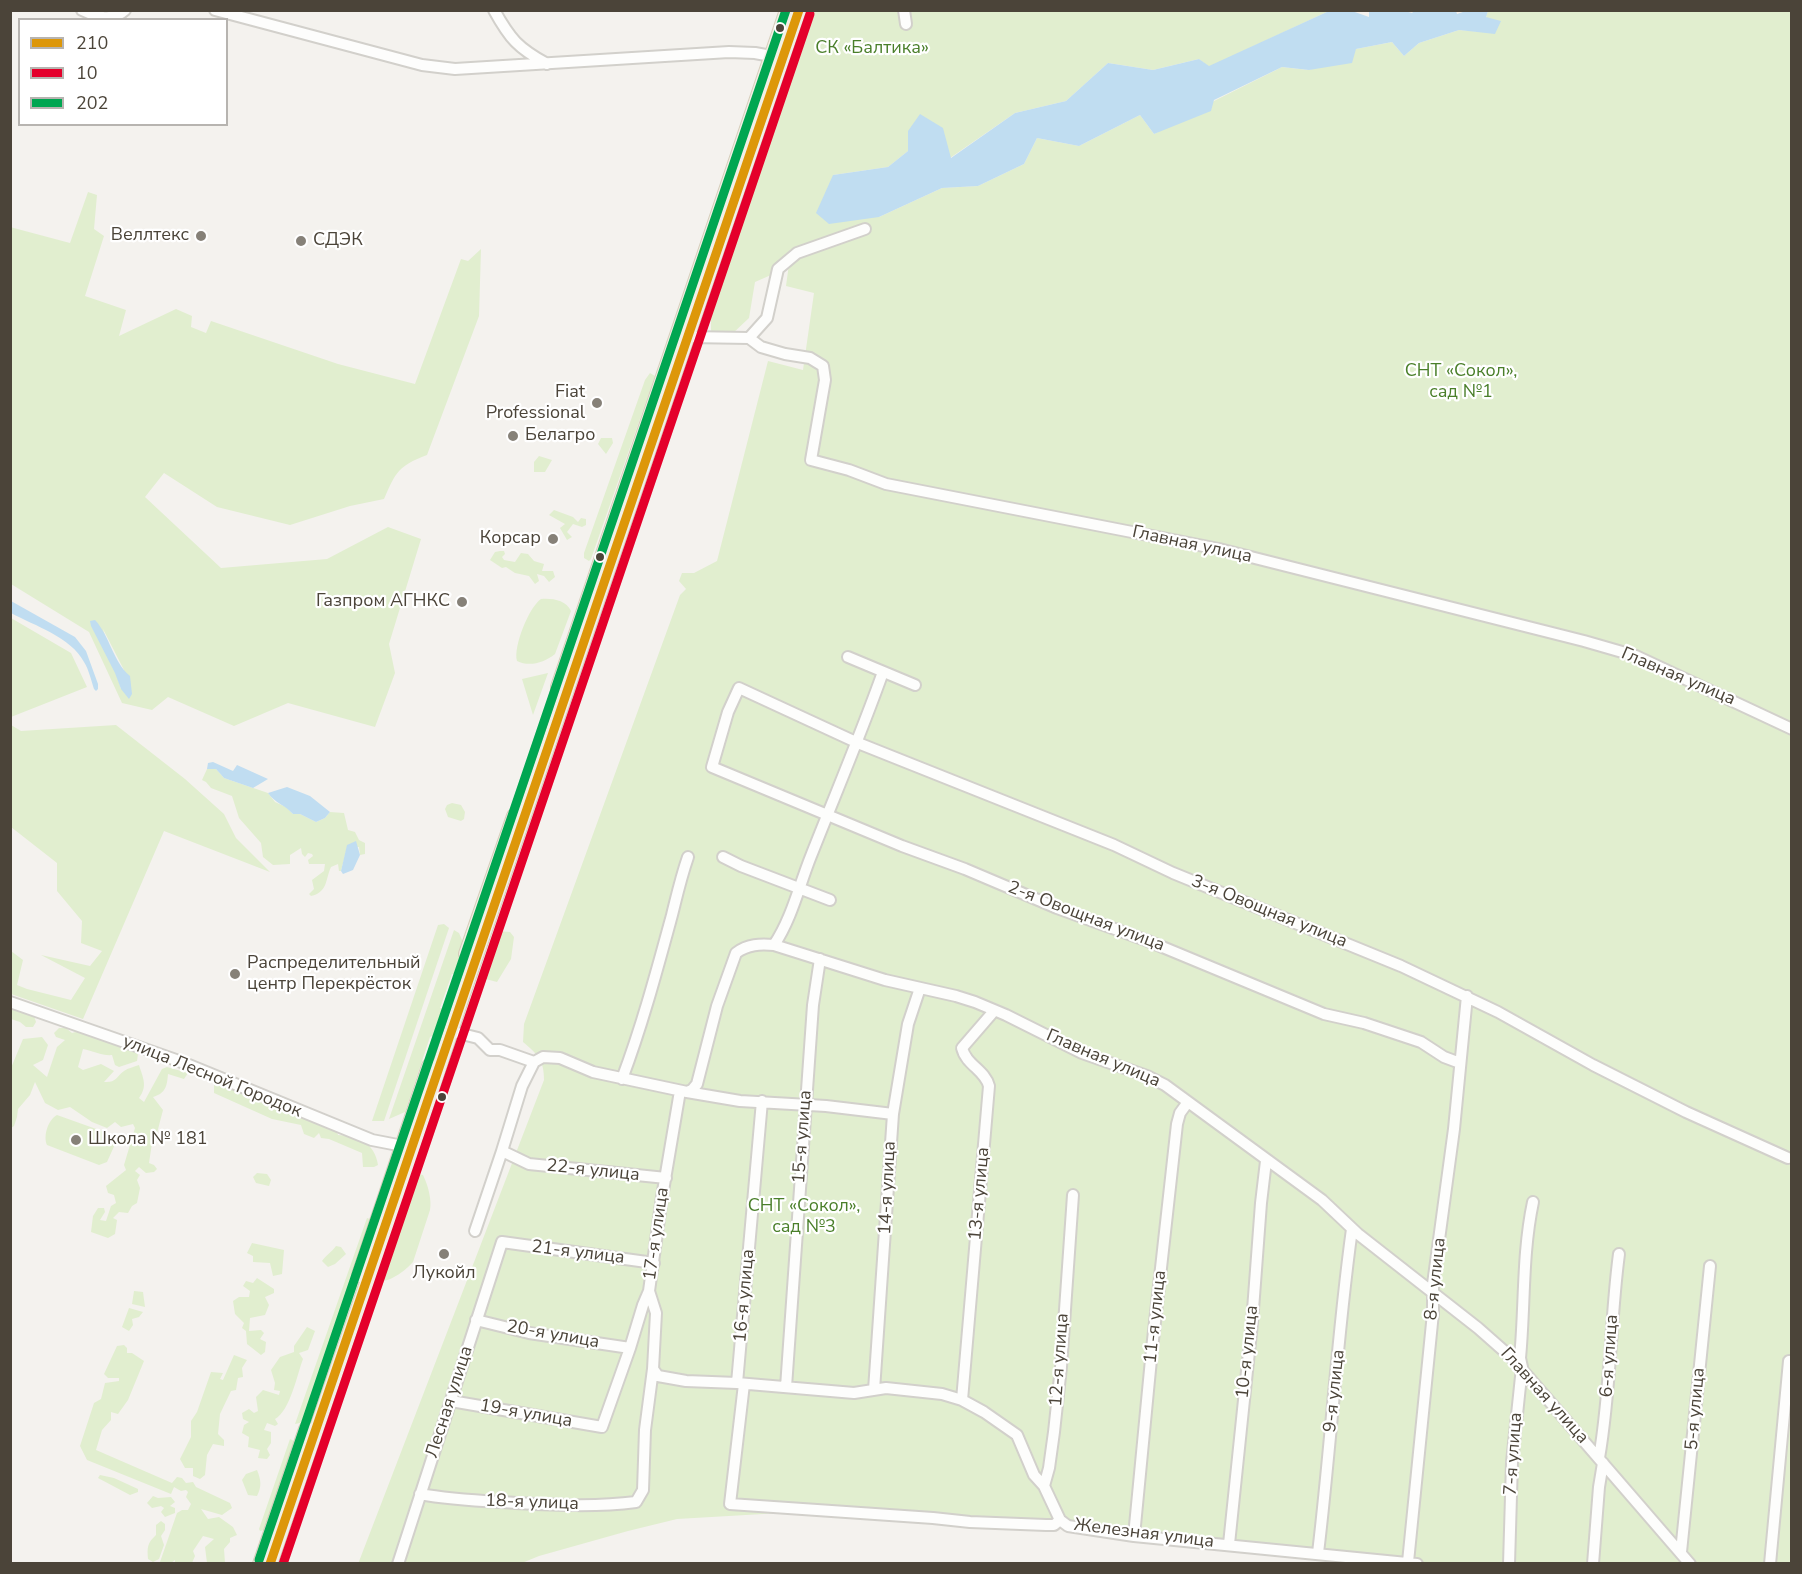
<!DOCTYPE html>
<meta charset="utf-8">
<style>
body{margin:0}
#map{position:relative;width:1802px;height:1574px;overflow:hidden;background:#f4f2ee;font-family:"Nunito Sans",sans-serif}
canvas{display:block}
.frame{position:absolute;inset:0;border:12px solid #4b4439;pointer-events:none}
.legend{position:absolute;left:18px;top:18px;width:210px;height:108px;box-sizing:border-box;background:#fff;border:2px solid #b7b4b0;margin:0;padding:8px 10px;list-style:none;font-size:18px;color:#4b4439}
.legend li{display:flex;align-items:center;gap:12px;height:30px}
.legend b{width:30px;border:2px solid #b7b4b0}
</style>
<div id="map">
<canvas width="1802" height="1574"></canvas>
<div class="frame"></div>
<ul class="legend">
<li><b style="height:8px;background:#dd9709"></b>210</li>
<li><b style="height:8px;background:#e4002b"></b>10</li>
<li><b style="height:8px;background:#00a651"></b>202</li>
</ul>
</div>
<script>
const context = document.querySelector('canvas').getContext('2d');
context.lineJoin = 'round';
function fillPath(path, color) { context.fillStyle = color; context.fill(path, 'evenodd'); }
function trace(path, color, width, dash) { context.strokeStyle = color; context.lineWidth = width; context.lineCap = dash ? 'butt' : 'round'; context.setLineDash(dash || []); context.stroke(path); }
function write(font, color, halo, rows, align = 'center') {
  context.font = font + ' "Nunito Sans",sans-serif'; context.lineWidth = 4.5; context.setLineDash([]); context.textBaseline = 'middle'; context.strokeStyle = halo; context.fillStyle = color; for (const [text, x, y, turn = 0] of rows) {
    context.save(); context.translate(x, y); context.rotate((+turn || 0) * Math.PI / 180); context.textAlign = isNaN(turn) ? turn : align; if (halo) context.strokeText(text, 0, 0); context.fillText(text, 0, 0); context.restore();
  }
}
fillPath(new Path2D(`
 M 812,11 L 1329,11 L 1209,67 L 1199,59 L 1153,70 L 1108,63 L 1066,101 L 1015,113 L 950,158 L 908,131 L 908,151 L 888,167 L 833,175 L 879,217 L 942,188 L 978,186 L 1024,164 L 1037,138 L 1079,146 L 1140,115 L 1154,134 L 1214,101 L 1282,67 L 1309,70 L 1356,49 L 1392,42 L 1404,56 L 1419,43 L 1459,30 L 1495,33 L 1486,16 L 1488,11 L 1791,11 L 1791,1563 L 1386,1564 L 953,1516 L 815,1511 L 677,1519 L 628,1531 L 539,1556 L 522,1563 L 358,1564 L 544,1080 C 544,1060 538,1055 523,1042 L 524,1024 L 680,595 L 686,589 L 679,581 L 682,573 L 694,573 L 717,561 L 768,361 L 803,370 L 814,293 L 786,286 L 791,249 L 774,267 L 771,275 L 755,282 L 749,318 L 731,335 L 711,335 L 711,297 Z
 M 88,192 L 97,195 L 94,229 L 104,236 L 85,296 L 126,310 L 119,336 L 176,309 L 192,316 L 191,327 L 206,333 L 211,321 L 338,364 L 415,384 L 461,259 L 468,261 L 481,249 L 479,316 L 427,455 C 398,466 396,472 384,499 L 350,506 L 290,525 L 217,507 L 164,473 L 145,497 L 221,568 L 327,559 L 388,527 L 421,539 L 389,644 L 395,673 L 375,727 L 288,703 L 234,726 L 168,697 L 152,710 L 122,703 L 89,632 L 11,584 L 10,227 L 70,243 ZM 103,629 L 124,670 L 121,689 Z
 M 650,373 L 655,376 L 591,559 L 589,561 L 584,558 L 584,553 L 645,380 Z
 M 601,438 L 612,438 L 613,443 L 606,454 L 598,444 Z
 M 539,456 L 552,460 L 545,472 L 534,472 L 534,462 Z
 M 554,510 L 573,517 L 578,522 L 581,518 L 586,519 L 586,525 L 582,527 L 573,524 L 567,532 L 572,537 L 567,540 L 560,528 L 565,524 L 549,515 Z
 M 500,551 L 504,551 L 505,554 L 502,557 L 504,560 L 515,562 L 521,553 L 528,554 L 534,561 L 544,564 L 542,571 L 553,571 L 555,577 L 549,582 L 544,576 L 537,574 L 539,581 L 535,584 L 529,576 L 515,573 L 506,567 L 502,568 L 490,560 L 495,552 Z
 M 541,599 C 552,598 566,600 571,611 L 555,654 C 544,663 529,667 517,661 C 513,647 529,607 541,599 Z
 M 11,618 L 71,653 L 87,687 L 11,717 Z
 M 548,673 L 533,715 L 522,679 Z
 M 11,725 L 21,731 L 116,725 L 185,779 L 224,814 L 236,838 L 270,872 L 164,831 L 83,1019 L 11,994 L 11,951 L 23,960 L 17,985 L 27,989 L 71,1000 L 85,978 L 41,955 L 90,966 L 102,951 L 81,943 L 82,921 L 57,891 L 57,863 L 11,827 Z
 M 207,769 L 216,769 L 224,778 L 268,793 L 275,802 L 286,807 L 293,814 L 300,814 L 316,822 L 325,818 L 330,812 L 344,813 L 348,830 L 355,832 L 359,840 L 365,843 L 365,854 L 360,855 L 359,847 L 347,848 L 341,871 L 339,871 L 338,864 L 331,867 C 325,880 328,892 311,896 L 309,894 L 314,889 L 312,880 L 324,871 L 325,864 L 309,864 L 308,860 L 313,856 L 312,854 L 308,853 L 305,857 L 302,854 L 301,848 L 290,855 L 290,864 L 273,865 L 263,857 L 261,843 L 239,818 L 232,796 L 211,788 L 206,782 L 202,780 Z
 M 452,803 L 461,805 L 465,812 L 464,819 L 461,821 L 448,817 L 445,809 L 447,805 Z
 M 444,924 L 449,928 L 384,1121 L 372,1121 L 438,925 Z
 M 454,930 L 459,933 L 462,940 L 467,943 L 455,974 L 452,974 L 440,1008 L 444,1009 C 444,1022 443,1032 430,1037 L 405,1112 L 389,1119 Z
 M 498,931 L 510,932 L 514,937 L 511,959 L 497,982 L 482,978 Z
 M 11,1008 L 34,1016 L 36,1022 L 33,1027 L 26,1027 L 20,1022 L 11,1019 Z
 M 59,1028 L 66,1028 L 72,1033 C 92,1027 124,1040 138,1054 L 137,1061 L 119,1067 L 115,1065 L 112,1055 C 103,1056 93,1051 83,1049 L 78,1067 L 83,1070 L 101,1064 L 114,1071 L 104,1082 C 116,1083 116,1077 124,1071 C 128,1068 134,1067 139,1065 C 143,1078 148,1086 139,1098 L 144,1102 L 162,1069 L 167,1067 L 188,1073 L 184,1079 L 168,1074 C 167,1086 166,1093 153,1097 L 163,1110 L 156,1137 L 152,1143 L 149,1163 L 154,1165 L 157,1169 L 154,1172 L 146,1173 L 139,1167 L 135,1171 L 140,1175 L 137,1180 L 140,1188 L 137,1203 L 132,1206 L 128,1213 L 119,1212 L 113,1218 L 117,1220 L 115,1234 L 108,1238 L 91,1232 L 93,1216 L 98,1208 L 104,1208 L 105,1212 L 100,1220 L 106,1221 L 111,1206 L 116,1203 L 114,1195 L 108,1193 L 106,1186 L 126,1170 L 124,1165 L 135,1128 L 133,1124 L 121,1127 L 115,1122 L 107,1128 L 92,1122 L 70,1107 L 58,1110 L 45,1103 L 35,1082 L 30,1095 L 18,1109 L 17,1117 L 14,1126 L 11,1128 L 11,1068 L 23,1039 L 42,1037 L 48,1045 L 43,1060 L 33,1065 L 47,1077 L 57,1047 L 65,1040 L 56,1037 L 54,1033 Z
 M 217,1081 L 231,1081 L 244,1097 L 262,1103 L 274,1102 L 292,1113 L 300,1114 L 304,1119 L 321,1119 L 323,1127 L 335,1125 L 338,1135 C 358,1136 375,1143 378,1165 L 374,1167 L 363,1167 L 362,1153 L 329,1139 L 321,1138 L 319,1133 L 314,1138 L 304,1134 L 301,1125 L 272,1119 L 214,1093 L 214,1083 Z
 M 57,1115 L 113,1135 L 116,1142 L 107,1162 L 99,1165 L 47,1145 C 43,1136 48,1120 57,1115 Z
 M 257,1173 L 267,1174 L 271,1180 L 269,1186 L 256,1183 L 253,1177 Z
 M 418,1174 L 423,1175 C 428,1185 432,1200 430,1210 L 413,1262 C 406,1270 392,1281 381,1281 L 379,1274 L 380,1270 L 413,1178 Z
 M 367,1218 L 370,1219 L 371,1224 L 305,1417 L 300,1423 L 295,1424 Z
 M 252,1243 L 284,1250 L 282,1274 L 273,1276 L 270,1263 L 253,1262 L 253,1256 L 247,1253 Z
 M 336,1246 L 341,1247 L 346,1254 L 335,1264 L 328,1267 L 322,1261 C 326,1255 332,1252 336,1246 Z
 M 257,1278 L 274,1289 L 274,1293 L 265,1297 L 269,1305 L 265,1315 L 250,1318 L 249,1331 L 261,1330 L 264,1333 L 260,1339 L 266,1342 L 265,1352 L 261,1355 L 247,1344 L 246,1331 L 242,1328 L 244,1323 L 235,1314 L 233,1301 L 239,1297 L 249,1297 L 250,1291 L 243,1286 L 246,1281 L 253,1283 Z
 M 134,1291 L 143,1292 L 145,1307 L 132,1304 Z
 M 129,1308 L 143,1312 L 139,1317 L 132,1319 L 133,1325 L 129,1331 L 122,1327 Z
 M 307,1327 L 315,1331 L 308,1350 L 299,1353 L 303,1359 C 297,1375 290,1411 275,1419 L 278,1424 L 275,1426 L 267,1423 L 264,1430 L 271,1432 L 271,1443 L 267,1449 L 270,1455 L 267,1459 L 258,1458 L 260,1450 L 248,1447 L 249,1437 L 242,1433 L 244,1425 L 249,1422 L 243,1419 L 242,1413 L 249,1409 L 254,1413 L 258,1411 L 256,1397 L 263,1390 L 279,1395 L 280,1391 L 274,1390 L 275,1383 L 271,1370 L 280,1357 L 294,1352 L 294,1346 Z
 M 124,1345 L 127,1348 L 127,1353 L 132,1353 L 144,1361 L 128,1400 L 118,1414 L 111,1412 L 111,1420 L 102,1430 L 96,1450 L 172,1483 L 177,1477 L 182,1478 L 186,1483 L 193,1482 L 196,1487 L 230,1503 L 232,1508 L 222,1515 L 201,1509 L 208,1519 L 219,1517 L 233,1527 L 237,1535 L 230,1538 L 230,1542 L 224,1549 L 225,1563 L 207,1563 L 205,1547 L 214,1539 L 203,1536 L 193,1551 L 195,1556 L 192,1563 L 175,1563 L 175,1560 L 171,1563 L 160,1562 L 177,1513 L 182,1510 L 188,1510 L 191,1504 L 186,1497 L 188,1492 L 186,1490 L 181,1491 L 174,1487 L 171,1494 L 87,1460 L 80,1446 L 94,1403 L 101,1399 L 105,1383 L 119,1381 L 119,1378 L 108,1378 L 104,1374 L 117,1346 Z
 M 234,1355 L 247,1360 L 242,1368 L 243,1377 L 238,1378 L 236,1390 L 231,1391 L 220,1414 L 218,1434 L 224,1440 L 224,1446 L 213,1444 L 207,1455 L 205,1475 L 200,1479 L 193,1476 L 193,1468 L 185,1468 L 180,1459 L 191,1437 L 191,1421 L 197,1412 L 211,1372 L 223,1373 L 220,1379 L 223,1380 Z
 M 290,1439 L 294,1441 L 295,1444 L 266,1526 L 264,1530 L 260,1531 L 259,1529 Z
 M 257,1470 C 261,1480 262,1486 257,1496 L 248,1495 L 242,1480 L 246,1474 Z
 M 100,1475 L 114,1478 L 138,1489 L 138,1492 L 130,1495 L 98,1478 Z
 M 153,1496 L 158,1498 L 171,1497 L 175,1502 L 170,1506 L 175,1508 L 175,1513 L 165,1517 L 161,1512 L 164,1508 L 161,1506 L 152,1508 L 147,1503 Z
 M 161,1521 L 165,1524 L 165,1530 L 161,1536 L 164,1545 L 159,1559 L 153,1562 L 148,1559 C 147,1548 147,1543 156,1535 L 156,1525 Z`), '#e1eecf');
fillPath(new Path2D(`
 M 1456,11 L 1457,14 L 1466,11 L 1488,11 L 1486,17 L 1501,21 L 1495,34 L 1459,30 L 1419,43 L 1404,56 L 1392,42 L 1356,49 L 1352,63 L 1309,70 L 1282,67 L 1214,100 L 1211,111 L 1154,134 L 1140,115 L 1079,146 L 1037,138 L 1024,164 L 978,186 L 942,188 L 879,217 L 829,224 L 816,213 L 833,175 L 888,167 L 908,151 L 908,131 L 920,114 L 943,128 L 951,158 L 1015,113 L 1066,101 L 1108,63 L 1153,70 L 1199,59 L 1209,66 L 1329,11 L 1352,11 L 1369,17 L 1369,11 L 1405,11 L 1412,13 L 1414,11 Z
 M 11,601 L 75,637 L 86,651 L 98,684 L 98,689 L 96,691 L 94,689 C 91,680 89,670 84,662 C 71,637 35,626 11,613 Z
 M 95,620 C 110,636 113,662 130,676 L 132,694 L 129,699 L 121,689 L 115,673 L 91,626 L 90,621 Z
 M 213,762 L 233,771 L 237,765 L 268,779 L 253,788 L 224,778 L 216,769 L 207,769 L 208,763 Z
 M 287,787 L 310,796 L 330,812 L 325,818 L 316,822 L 300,814 L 293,814 C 285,805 275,803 268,793 Z
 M 356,841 L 360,855 L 353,870 L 343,874 L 341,871 L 347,845 Z`), '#c0ddf1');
const minor = new Path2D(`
 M 82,10 C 97,17 112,22 125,10
 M 215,10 L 422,65 L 455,69 L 729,52 L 755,53 L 771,56
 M 494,10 C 510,39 518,48 547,64
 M 904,10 L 906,24
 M 688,337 L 749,338 L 761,347 L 785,354 L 810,358 L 823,366 L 825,380 L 811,460 L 849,470 L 886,484 L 1219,549 L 1584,641 L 1636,656 L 1792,729
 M 749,338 L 767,318 L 778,269 L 797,253 L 865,229
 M 848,657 L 915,685
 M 723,857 L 741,866 L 830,900
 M 774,945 C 792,918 799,886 811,856 C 835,795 861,734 883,672
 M 10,1002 L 179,1061 L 372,1140 L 403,1146
 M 450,1031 L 478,1038 L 490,1050 L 500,1050 L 534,1062 L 543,1057 L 560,1058 L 593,1072 L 687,1092 L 692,1090 L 697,1084 L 717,1006 L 736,953 C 748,944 760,944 774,945 L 885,980 L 956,996 L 975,1002 L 1006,1015 L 1082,1053 L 1147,1076 L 1165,1085 L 1322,1200 L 1358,1234 L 1478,1328 L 1512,1358 L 1690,1564
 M 534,1062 L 522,1086 L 502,1151 L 529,1164 L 666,1178
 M 1460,1063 L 1444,1057 L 1421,1042 L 1364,1023 L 1324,1014 L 1148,941 L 1057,908 L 965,869 L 902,846 L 712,767 L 728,712 L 739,688 L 858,743 L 1114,845 L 1173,873 L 1401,966 L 1498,1012 L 1593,1065 L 1686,1112 L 1788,1158
 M 622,1079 C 642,1026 657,970 672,915 C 677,895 681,877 688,857
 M 680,1091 L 662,1197 L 649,1291 L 656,1313 L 653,1369 L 658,1376 L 686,1381 L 737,1383 L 854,1393 L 886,1388 L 942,1394 L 962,1400 L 984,1412 L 1017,1435 L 1034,1475 L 1044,1486
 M 687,1092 L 740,1101 L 826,1106 L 893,1114
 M 475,1231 L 502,1151
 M 476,1320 L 529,1333 L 630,1348
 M 737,1383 L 762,1101
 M 744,1384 L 730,1504 L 933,1518 L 970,1522 L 1046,1525 L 1054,1525 L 1060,1520 L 1068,1526 L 1134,1536 L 1417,1564
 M 786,1387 L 813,1005 L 820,959
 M 874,1390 L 893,1114 L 908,1024 L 920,988
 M 962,1400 L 989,1086 C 985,1070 966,1065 962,1048 L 994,1011
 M 451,1401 L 602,1427 L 630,1348 L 643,1305 L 649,1291
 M 1599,1458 C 1611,1390 1610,1321 1619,1254
 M 420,1494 C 452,1500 484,1501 516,1503 C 556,1505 597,1507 636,1502 L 643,1490 L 645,1430 L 653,1369
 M 1060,1520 L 1044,1486 L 1049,1468 L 1054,1432 L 1061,1367 L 1073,1195
 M 1134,1536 L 1152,1349 L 1177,1124 L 1180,1113 L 1188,1102
 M 1229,1544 L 1252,1323 L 1261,1203 L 1266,1161
 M 1681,1552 L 1710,1266
 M 1318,1553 C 1331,1445 1337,1336 1352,1229
 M 1408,1562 L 1433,1313 L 1433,1284 L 1454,1129 L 1467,996
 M 398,1564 L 502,1242 L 654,1263
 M 1509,1564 L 1512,1462 L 1522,1367 L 1520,1358 C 1525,1306 1522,1254 1533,1202
 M 1593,1564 L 1599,1487 L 1603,1463
 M 1770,1564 L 1789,1361`);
const major = new Path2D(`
 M 558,687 L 787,10
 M 466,954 L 514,816
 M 359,1275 L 429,1066
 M 260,1564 L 306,1429
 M 270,1564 L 404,1175 L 463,994 L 799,10`);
trace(minor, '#d2d0cb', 14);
trace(major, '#d6cebb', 16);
trace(minor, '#fdfdfc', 10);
trace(major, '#f2efe6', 14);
trace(new Path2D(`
 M 270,1564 L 799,10`), '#dd9709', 9);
trace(new Path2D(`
 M 283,1564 L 810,14`), '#e4002b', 9);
trace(new Path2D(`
 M 259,1560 L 786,10`), '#00a651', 9);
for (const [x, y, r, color] of [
 [780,28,5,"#4b4439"],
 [201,236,6,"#868178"],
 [301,241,6,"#868178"],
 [597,403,6,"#868178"],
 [513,436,6,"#868178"],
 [553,539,6,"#868178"],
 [600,557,5,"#4b4439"],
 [462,602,6,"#868178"],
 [235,974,6,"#868178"],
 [442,1097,5,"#4b4439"],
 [76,1140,6,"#868178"],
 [444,1254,6,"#868178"]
]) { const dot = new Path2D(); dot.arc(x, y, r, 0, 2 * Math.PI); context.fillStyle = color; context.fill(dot); trace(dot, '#fff', 2); }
write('18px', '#4a7f2a', '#fff', [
 ["СК «Балтика»",872,49],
 ["СНТ «Сокол»,",1461,372],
 ["сад №1",1461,393],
 ["СНТ «Сокол»,",804,1207],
 ["сад №3",804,1228]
]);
write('18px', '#4b4439', '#fff', [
 ["Веллтекс",189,236],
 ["СДЭК",313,241,"left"],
 ["Fiat",585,393],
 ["Professional",585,414],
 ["Белагро",525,436,"left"],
 ["Корсар",541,539],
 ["Газпром АГНКС",450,602],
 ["Распределительный",247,964,"left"],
 ["центр Перекрёсток",247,985,"left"],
 ["Школа № 181",88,1140,"left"],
 ["Лукойл",444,1274,"center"]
], 'right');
write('18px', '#4b4439', '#fff', [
 ["Главная улица",1192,545,12],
 ["Главная улица",1678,677,23],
 ["3-я Овощная улица",1269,912,22],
 ["2-я Овощная улица",1086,917,21],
 ["Главная улица",1103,1059,23],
 ["улица Лесной Городок",212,1077,22],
 ["15-я улица",803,1137,-86],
 ["22-я улица",593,1171,6],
 ["14-я улица",888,1188,-87],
 ["13-я улица",980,1194,-85],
 ["17-я улица",657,1234,-82],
 ["21-я улица",578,1253,7],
 ["8-я улица",1436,1279,-84],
 ["16-я улица",745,1296,-85],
 ["11-я улица",1156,1317,-84],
 ["20-я улица",553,1335,10],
 ["10-я улица",1248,1352,-84],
 ["6-я улица",1610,1356,-86],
 ["12-я улица",1060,1360,-86],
 ["9-я улица",1335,1391,-84],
 ["Главная улица",1544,1396,48],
 ["Лесная улица",450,1402,-72],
 ["5-я улица",1696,1409,-85],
 ["19-я улица",526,1414,10],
 ["7-я улица",1514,1454,-86],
 ["18-я улица",532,1503,2],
 ["Железная улица",1144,1534,7]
]);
</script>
